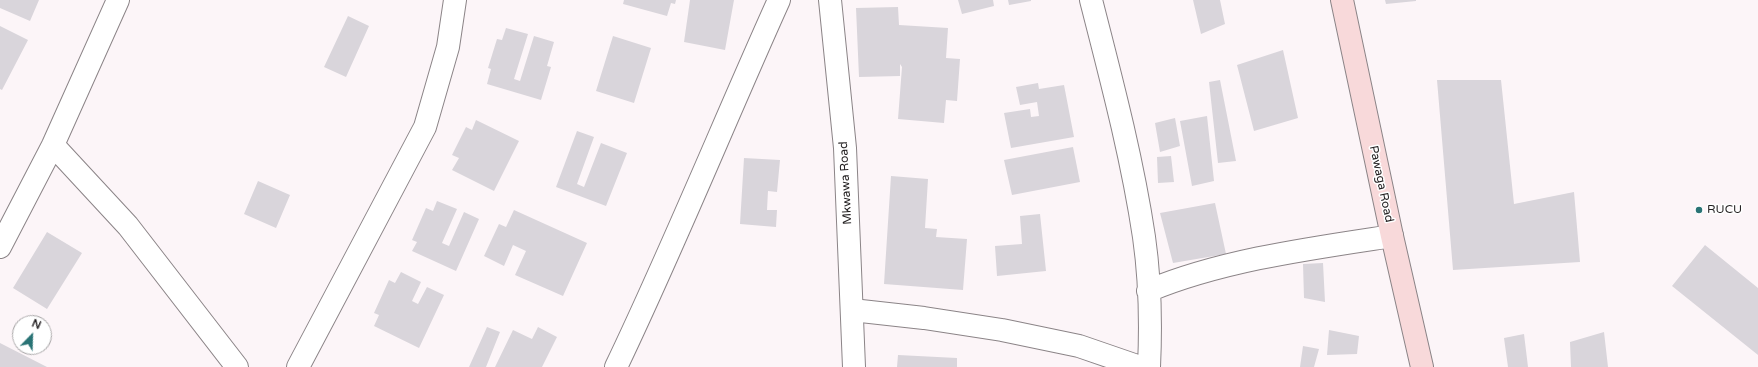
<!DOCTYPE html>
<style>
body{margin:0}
#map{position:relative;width:1758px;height:367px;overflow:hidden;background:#fcf5f8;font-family:"Varela Round",sans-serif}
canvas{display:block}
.north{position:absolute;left:12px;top:315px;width:40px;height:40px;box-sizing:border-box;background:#fff;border:1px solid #a7a5a6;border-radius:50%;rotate:23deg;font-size:11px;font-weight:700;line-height:16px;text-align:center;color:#221f20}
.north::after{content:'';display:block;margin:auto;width:14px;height:18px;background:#297375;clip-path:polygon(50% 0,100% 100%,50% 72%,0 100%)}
</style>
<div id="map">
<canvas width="1758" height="367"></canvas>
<div class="north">N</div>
</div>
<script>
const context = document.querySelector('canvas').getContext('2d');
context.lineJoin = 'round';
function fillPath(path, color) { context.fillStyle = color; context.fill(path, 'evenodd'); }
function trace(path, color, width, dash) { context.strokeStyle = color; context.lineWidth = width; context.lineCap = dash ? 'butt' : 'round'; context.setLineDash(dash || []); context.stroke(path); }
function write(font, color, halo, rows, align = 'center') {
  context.font = font + ' "Varela Round",sans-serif'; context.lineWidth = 3; context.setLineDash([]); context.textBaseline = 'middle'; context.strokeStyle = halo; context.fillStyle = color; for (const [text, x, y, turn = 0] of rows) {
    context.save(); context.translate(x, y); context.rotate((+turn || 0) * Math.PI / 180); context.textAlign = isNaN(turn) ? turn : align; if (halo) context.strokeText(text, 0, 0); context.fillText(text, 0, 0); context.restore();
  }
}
fillPath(new Path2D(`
 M 0,0 L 39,0 L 30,21 L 0,8 Z
 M 624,0 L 676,0 L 675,4 L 671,3 L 667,16 L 623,4 Z
 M 690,0 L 734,0 L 725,50 L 684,42 Z
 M 958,0 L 993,0 L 994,6 L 962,14 Z
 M 1008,0 L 1031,0 L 1031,1 L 1009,5 Z
 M 1193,0 L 1220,0 L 1225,24 L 1201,34 Z
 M 1385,0 L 1416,0 L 1416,1 L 1386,4 Z
 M 898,7 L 899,25 L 948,28 L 946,58 L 960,59 L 957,101 L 946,100 L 944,123 L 898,119 L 902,67 L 900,64 L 900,76 L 859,77 L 856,8 Z
 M 348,16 L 369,26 L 346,77 L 324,67 Z
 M 0,26 L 28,40 L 2,90 L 0,89 Z
 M 506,28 L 528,34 L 514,79 L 520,81 L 534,36 L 554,42 L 547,66 L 551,67 L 541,100 L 487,84 L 491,69 L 488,68 L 497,39 L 502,40 Z
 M 613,36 L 651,48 L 634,103 L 596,91 Z
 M 1283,50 L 1298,118 L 1254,131 L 1237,65 Z
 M 1220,80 L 1236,161 L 1218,163 L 1209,82 Z
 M 1437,80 L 1501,80 L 1514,204 L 1574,192 L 1580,262 L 1453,270 Z
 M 1038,83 L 1039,89 L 1064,85 L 1074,137 L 1011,148 L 1004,113 L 1030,109 L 1031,117 L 1039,116 L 1037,102 L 1020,105 L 1016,87 Z
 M 1207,116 L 1214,181 L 1192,186 L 1180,121 Z
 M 1175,118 L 1180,146 L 1160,152 L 1155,123 Z
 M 476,120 L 519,141 L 494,191 L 452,170 L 459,158 L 452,155 L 466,127 L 472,130 Z
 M 577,131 L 594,137 L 577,184 L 584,187 L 601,143 L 627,153 L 606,206 L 556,187 Z
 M 1073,147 L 1080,182 L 1012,195 L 1004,160 Z
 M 1171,156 L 1174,182 L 1158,183 L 1157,157 Z
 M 744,158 L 780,160 L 777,192 L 768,191 L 767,210 L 777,210 L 776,227 L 740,224 Z
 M 891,176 L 928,179 L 925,228 L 937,229 L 936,237 L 967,239 L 963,290 L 884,284 Z
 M 258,181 L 290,195 L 276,228 L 244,214 Z
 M 437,201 L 457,209 L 442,243 L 449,246 L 464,212 L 479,219 L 456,271 L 412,251 L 417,242 L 412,240 L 426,208 L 433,211 Z
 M 1215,203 L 1226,254 L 1173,263 L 1160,213 Z
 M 514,210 L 587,243 L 563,296 L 515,275 L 526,251 L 513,245 L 504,266 L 484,256 L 499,224 L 506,227 Z
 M 1040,214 L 1046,271 L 997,276 L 995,246 L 1022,244 L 1020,216 Z
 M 47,232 L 82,253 L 47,309 L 13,288 Z
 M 1705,245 L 1758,288 L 1758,355 L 1672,286 Z
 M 1323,263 L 1325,302 L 1304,298 L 1303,264 Z
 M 401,272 L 421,282 L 412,301 L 418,304 L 427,287 L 444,295 L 419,348 L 374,326 L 379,315 L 374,313 L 389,280 L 395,283 Z
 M 487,327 L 500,332 L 486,367 L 469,367 Z
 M 538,327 L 557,337 L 542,367 L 495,367 L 513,330 L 532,339 Z
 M 1329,330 L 1359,336 L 1357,354 L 1327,355 Z
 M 1604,332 L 1608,367 L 1571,367 L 1570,342 Z
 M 1524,334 L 1528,367 L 1508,367 L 1504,338 Z
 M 0,343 L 47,367 L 0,367 Z
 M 1303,346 L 1319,349 L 1314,367 L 1300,367 Z
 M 898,355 L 957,358 L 957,367 L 897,367 Z`), '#d9d5db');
const minor = new Path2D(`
 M 1091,0 C 1111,78 1132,157 1144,237 C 1150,279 1151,324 1149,367
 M 53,145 L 128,226 L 237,367
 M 0,247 L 53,145 L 118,0
 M 1148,291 C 1222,260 1313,248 1392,236
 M 852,310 L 924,318 L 1002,330 L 1079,346 L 1140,367
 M 298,367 L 425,127 L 448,47 L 455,0
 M 616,367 C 674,246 724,122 779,0`);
const tertiary = new Path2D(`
 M 830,0 L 845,148 L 854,367`);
const secondary = new Path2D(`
 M 1342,0 L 1392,236 L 1422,367`);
trace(minor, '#8b8487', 24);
trace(tertiary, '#8b8487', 24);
trace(secondary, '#8b8487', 24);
trace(minor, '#fff', 22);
trace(tertiary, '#fff', 22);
trace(secondary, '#f8d9da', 22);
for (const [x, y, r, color] of [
 [1699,210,4,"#297375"]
]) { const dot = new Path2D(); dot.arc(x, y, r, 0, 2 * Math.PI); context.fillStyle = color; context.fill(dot); trace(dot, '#fff', 1.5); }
write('12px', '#221f20', '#fff', [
 ["Mkwawa Road",846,183,-93],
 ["Pawaga Road",1381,184,78]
]);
write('12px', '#221f20', '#fff', [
 ["RUCU",1707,210]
], 'left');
</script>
